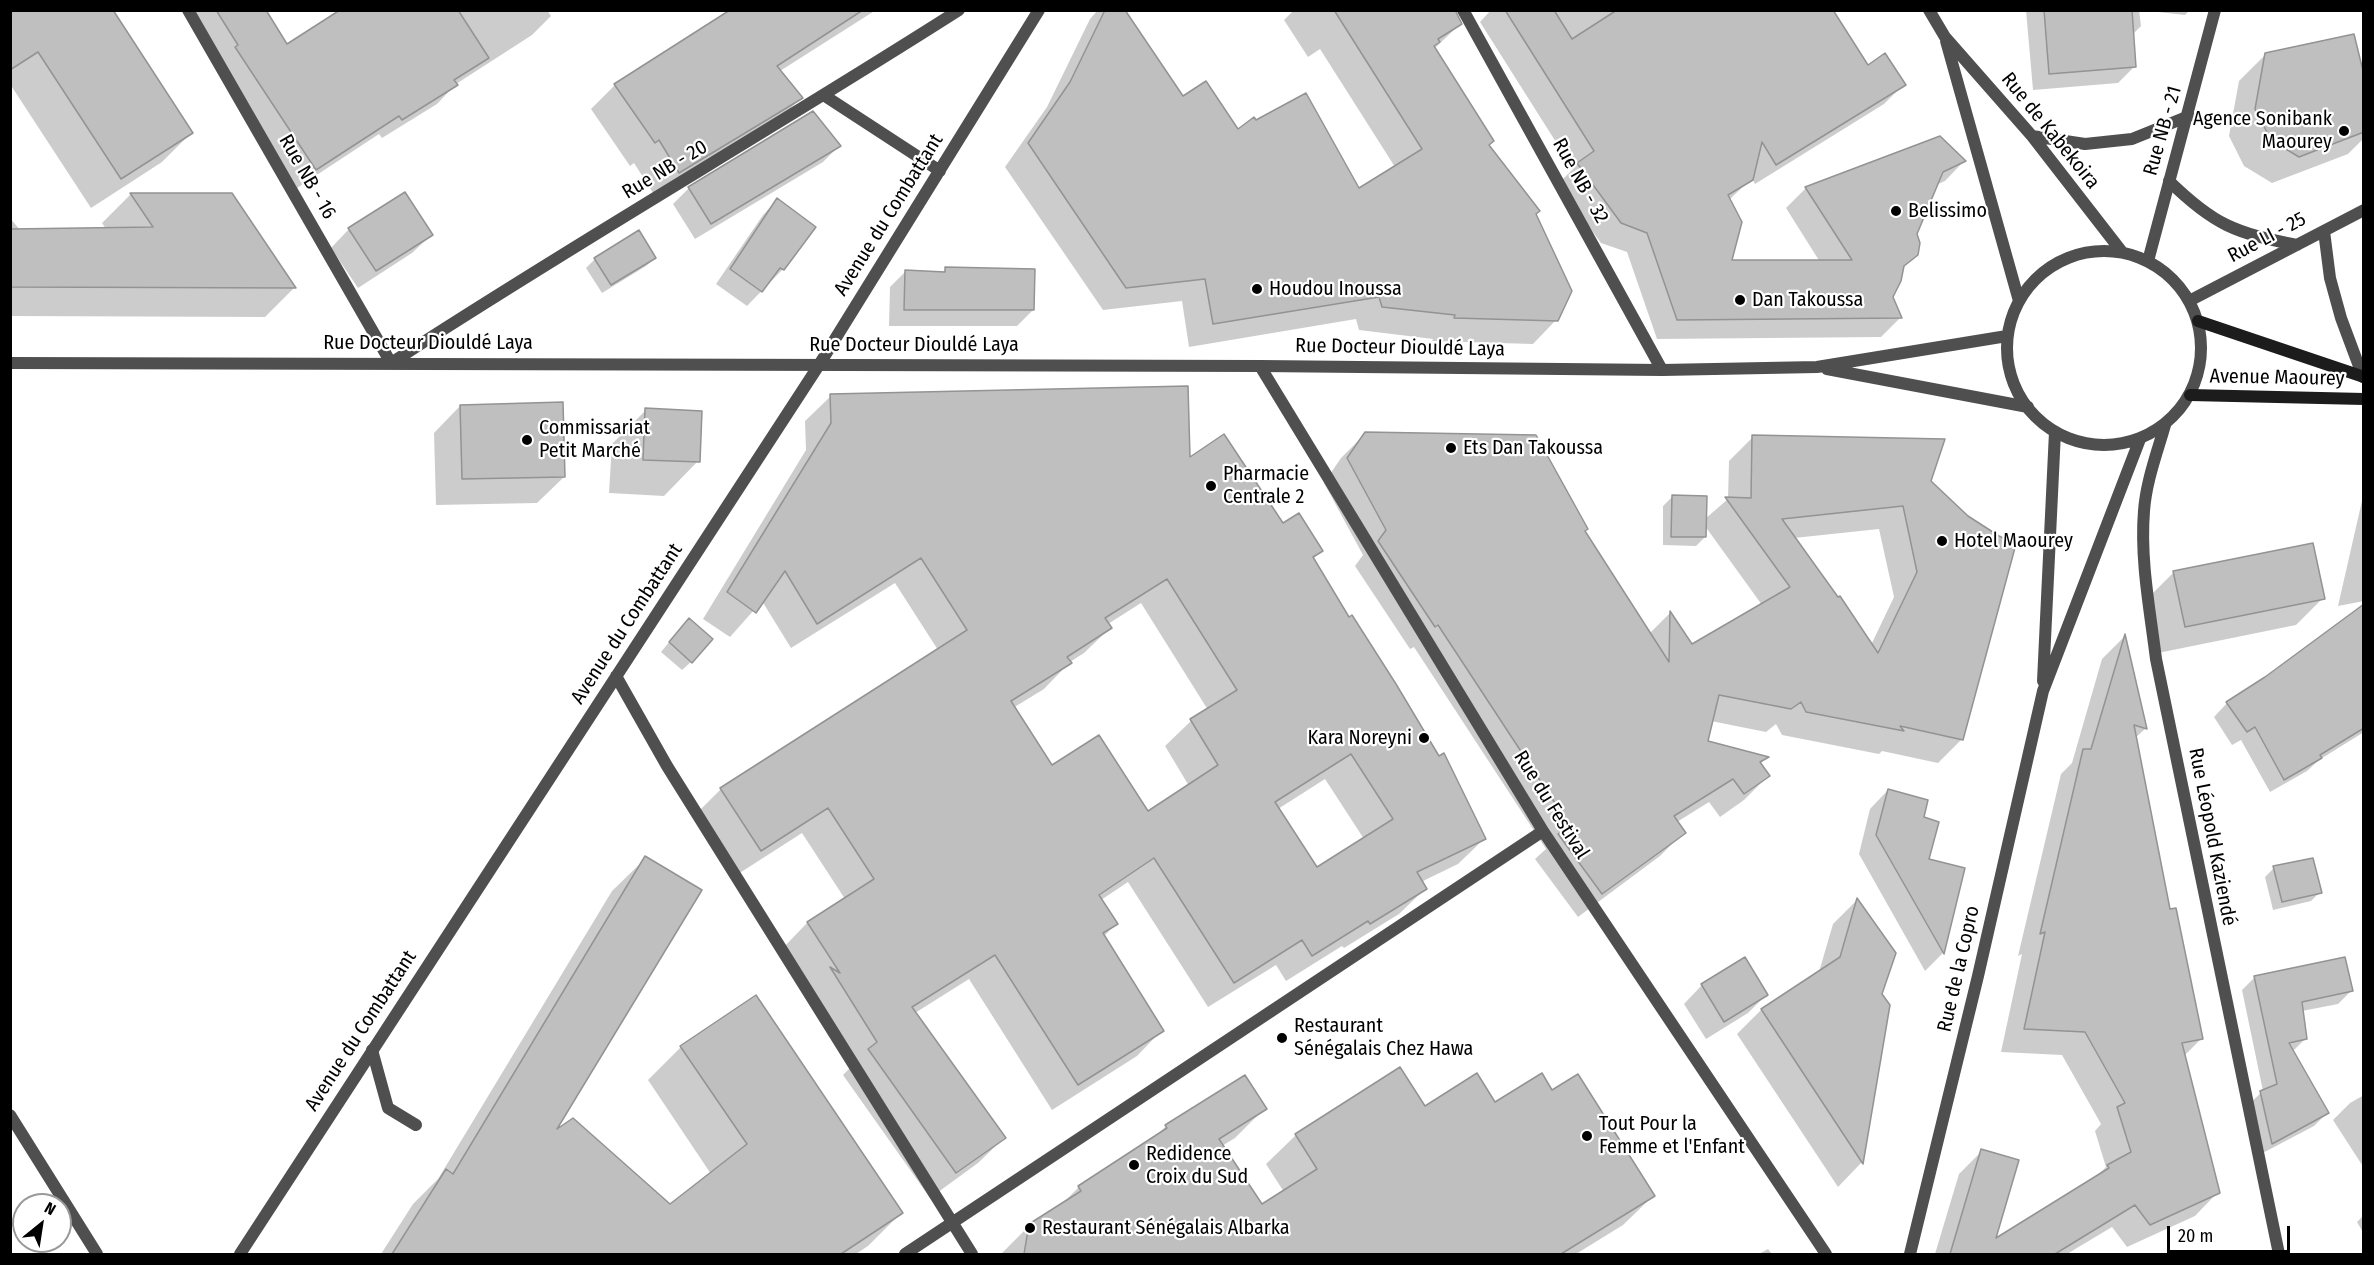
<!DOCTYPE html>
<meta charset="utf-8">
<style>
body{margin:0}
#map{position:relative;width:2374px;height:1265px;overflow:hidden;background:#fff;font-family:"Fira Sans Condensed",sans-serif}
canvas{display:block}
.frame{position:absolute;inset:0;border:12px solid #000;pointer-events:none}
.north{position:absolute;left:12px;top:1193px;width:60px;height:60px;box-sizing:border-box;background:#fff;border:2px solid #999;border-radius:50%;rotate:30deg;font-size:16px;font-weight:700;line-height:24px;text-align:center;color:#000}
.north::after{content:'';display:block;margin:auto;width:21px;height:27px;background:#000;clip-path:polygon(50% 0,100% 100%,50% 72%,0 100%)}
.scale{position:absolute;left:2167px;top:1226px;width:123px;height:27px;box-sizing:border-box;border:3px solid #000;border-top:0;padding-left:8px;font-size:18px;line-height:21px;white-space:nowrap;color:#000;-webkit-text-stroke:4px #fff;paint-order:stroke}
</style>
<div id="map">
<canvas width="2374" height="1265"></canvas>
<div class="frame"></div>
<div class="north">N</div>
<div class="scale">20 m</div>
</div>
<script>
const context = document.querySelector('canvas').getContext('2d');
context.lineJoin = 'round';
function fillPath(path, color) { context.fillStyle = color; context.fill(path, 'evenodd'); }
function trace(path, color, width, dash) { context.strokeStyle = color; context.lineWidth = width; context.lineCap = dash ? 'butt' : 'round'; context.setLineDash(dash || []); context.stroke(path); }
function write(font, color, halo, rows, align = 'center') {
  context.font = font + ' "Fira Sans Condensed",sans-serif'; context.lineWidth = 4.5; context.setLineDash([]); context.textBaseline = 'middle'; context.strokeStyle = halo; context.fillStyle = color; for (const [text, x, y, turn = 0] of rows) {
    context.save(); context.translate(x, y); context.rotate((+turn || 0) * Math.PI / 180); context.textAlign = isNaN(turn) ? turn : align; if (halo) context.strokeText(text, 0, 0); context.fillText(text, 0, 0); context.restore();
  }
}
fillPath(new Path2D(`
 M 10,10 L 191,133 L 162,162 L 91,208 L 10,84 Z
 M 185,10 L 264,10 L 287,46 L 343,10 L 547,10 L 551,16 L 532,35 L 456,84 L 437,104 L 382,138 L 379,134 L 297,188 Z
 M 733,10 L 876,10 L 780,71 L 801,98 L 777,122 L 655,196 L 634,163 L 630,166 L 591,109 L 615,85 Z
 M 1098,10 L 1123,10 L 1182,98 L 1238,131 L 1358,190 L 1395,167 L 1320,49 L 1308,57 L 1284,20 L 1294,10 L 1392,10 L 1460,24 L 1434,49 L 1488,146 L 1535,214 L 1556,320 L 1533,344 L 1432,341 L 1433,339 L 1359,330 L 1356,319 L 1189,347 L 1182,301 L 1103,310 L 1005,167 L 1047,107 L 1090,19 Z
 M 1491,10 L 1832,10 L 1867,67 L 1904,84 L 1884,104 L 1755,184 L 1752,178 L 1729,200 L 1730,262 L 1820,262 L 1786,208 L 1806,188 L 1964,161 L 1945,181 L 1936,185 L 1915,234 L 1917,254 L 1902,269 L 1891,296 L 1901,317 L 1881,337 L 1657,339 L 1627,252 L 1601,243 L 1558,184 L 1573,169 L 1480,22 Z
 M 2026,10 L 2139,10 L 2141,26 L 2132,35 L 2135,66 L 2118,83 L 2033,90 Z
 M 2140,10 L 2190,10 L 2185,15 Z
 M 2266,54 L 2364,82 L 2364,138 L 2348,154 L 2272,183 L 2244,166 L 2229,136 L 2239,81 Z
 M 839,146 L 823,162 L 695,239 L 673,204 L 689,188 Z
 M 131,194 L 232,194 L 294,288 L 265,317 L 10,316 L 10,218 L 20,230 L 106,229 L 102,223 Z
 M 777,200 L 783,269 L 747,306 L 716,284 L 763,215 Z
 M 349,229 L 431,235 L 412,253 L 358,288 L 331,248 Z
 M 655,258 L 646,266 L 602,293 L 586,268 L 595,259 Z
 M 946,269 L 1033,310 L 1017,326 L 889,326 L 890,287 L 906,271 L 942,273 Z
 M 831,396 L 1189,459 L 1321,551 L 1312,560 L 1484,839 L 1458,864 L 1421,882 L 1425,889 L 1399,914 L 1344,948 L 1342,946 L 1286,981 L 1276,965 L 1208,1007 L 1128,882 L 1101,900 L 1116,924 L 1103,937 L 1162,1030 L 1137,1056 L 1052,1110 L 969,979 L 915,1013 L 1004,1138 L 978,1163 L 930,1198 L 843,1075 L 851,1067 L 782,949 L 807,923 L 845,899 L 802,833 L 735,876 L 695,815 L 721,789 L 938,650 L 895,583 L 791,648 L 762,601 L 730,637 L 703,619 L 806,450 L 805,421 ZM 1141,603 L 1208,710 L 1191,721 L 1165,746 L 1189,786 L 1148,813 L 1052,767 L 1013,708 L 1044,689 L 1070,662 L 1084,653 L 1110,628 L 1108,624 ZM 1325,779 L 1364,839 L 1316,870 L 1278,809 Z
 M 460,406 L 564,477 L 537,503 L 436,505 L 434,433 Z
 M 646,410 L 698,461 L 664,496 L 609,493 L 612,444 Z
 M 1365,434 L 1583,531 L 1649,634 L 1670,613 L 1692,646 L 1762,605 L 1705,526 L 1705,537 L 1696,546 L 1663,545 L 1663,506 L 1672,497 L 1705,519 L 1728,499 L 1729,461 L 1753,437 L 1929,481 L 1962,739 L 1938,763 L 1882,751 L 1879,754 L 1782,735 L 1776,724 L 1766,732 L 1711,721 L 1707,742 L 1766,758 L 1760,764 L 1768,776 L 1744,800 L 1720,817 L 1709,802 L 1677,822 L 1684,832 L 1660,856 L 1578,917 L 1535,859 L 1546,849 L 1414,647 L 1410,649 L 1355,566 L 1363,555 L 1324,483 L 1341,458 ZM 1879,529 L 1894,597 L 1871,645 L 1794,538 Z
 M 2364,492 L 2364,601 L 2338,606 Z
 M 2174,572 L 2323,598 L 2296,625 L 2158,653 L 2147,599 Z
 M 680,629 L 691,662 L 682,670 L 661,652 Z
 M 2124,637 L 2145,729 L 2135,738 L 2169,911 L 2201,1039 L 2184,1056 L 2218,1192 L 2195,1216 L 2127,1247 L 2112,1227 L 2067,1254 L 1935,1254 L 1959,1174 L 1982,1151 L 1993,1241 L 2094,1179 L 2106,1167 L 2095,1131 L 2101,1124 L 2062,1055 L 2001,1052 L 2022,954 L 2018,956 L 2061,774 L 2072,763 L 2102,659 Z
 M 2364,672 L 2364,732 L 2319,760 L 2307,771 L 2270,792 L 2241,740 L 2232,745 L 2214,717 L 2227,703 L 2266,679 Z
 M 1888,790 L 1922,818 L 1927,860 L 1963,869 L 1943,953 L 1925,971 L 1859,854 L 1870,809 Z
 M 646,858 L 552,1134 L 670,1206 L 711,1174 L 648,1080 L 681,1047 L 901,1213 L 868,1246 L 856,1254 L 381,1254 L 413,1204 L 438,1179 L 612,891 Z
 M 2274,868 L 2320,892 L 2311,901 L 2273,910 L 2265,877 Z
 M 1856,901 L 1881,994 L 1888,1006 L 1861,1163 L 1838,1187 L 1737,1034 L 1761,1010 L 1819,972 L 1833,924 Z
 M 2255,977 L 2351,991 L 2338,1004 L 2302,1011 L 2306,1038 L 2292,1052 L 2327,1113 L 2314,1126 L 2259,1155 L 2248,1105 L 2263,1091 L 2242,990 Z
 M 1702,985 L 1766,995 L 1748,1013 L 1706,1039 L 1684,1004 Z
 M 1552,1092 L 1653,1196 L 1623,1225 L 1576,1254 L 1001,1254 L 1029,1226 L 1058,1208 L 1079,1187 L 1154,1138 L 1166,1126 L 1265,1108 L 1235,1138 L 1222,1146 L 1262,1206 L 1284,1192 L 1266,1164 L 1296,1135 L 1424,1108 L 1494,1104 Z
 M 2364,1095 L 2364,1168 L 2333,1120 L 2350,1103 Z
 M 2364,1215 L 2364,1234 L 2357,1222 Z
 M 1768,1249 L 1772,1254 L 1759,1254 Z`), '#0003');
const building = new Path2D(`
 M 10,10 L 113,10 L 193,133 L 121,179 L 38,52 L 10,70 Z
 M 216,10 L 266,10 L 287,44 L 340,10 L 458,10 L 489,58 L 454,80 L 458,85 L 402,120 L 399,116 L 316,170 L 235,47 L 238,45 Z
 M 730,10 L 863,10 L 777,66 L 803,98 L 679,173 L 659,140 L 655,143 L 614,84 Z
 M 1105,10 L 1125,10 L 1183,96 L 1206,81 L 1238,129 L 1254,117 L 1256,120 L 1306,93 L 1359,188 L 1422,149 L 1334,10 L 1455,10 L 1462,24 L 1438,39 L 1440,42 L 1434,46 L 1494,141 L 1489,145 L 1540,211 L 1536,214 L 1572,291 L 1558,321 L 1454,318 L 1455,315 L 1382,307 L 1379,297 L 1213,324 L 1205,279 L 1126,288 L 1028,143 L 1070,82 Z
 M 1505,10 L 1554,10 L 1572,39 L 1617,10 L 1833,10 L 1868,65 L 1885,53 L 1906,85 L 1776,165 L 1762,142 L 1753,180 L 1728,195 L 1742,222 L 1732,260 L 1852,260 L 1805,187 L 1940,136 L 1966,161 L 1943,172 L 1917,234 L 1920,243 L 1918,255 L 1904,266 L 1901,281 L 1893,297 L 1902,318 L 1677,320 L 1647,233 L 1621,223 L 1577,163 L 1594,151 Z
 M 2044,10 L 2132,10 L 2136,67 L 2049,74 Z
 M 2354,34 L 2364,75 L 2364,132 L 2299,157 L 2271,140 L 2255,109 L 2265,53 Z
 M 813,111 L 841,146 L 711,224 L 688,187 Z
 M 405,192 L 433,235 L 376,271 L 348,228 Z
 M 130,193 L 232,193 L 296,288 L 10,287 L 10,229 L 153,227 Z
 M 777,198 L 816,227 L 784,270 L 780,268 L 762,292 L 730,269 Z
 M 639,230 L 656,258 L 611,285 L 594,258 Z
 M 945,267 L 1035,269 L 1034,310 L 904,310 L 905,270 L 945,272 Z
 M 1188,386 L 1190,457 L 1224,434 L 1283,523 L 1299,513 L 1323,551 L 1313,557 L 1349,617 L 1352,615 L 1396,684 L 1439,756 L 1444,753 L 1486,839 L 1417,872 L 1427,889 L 1370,924 L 1368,921 L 1312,956 L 1302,940 L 1234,983 L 1154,858 L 1099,895 L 1118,924 L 1103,933 L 1164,1031 L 1078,1085 L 995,955 L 912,1007 L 1006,1138 L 956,1173 L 868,1049 L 877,1042 L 830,967 L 840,973 L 807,922 L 874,879 L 828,808 L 761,851 L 720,788 L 967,630 L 921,558 L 817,624 L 785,571 L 756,613 L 727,592 L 831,423 L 830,394 ZM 1167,579 L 1237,690 L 1190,719 L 1218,765 L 1148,811 L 1099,735 L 1052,765 L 1011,701 L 1072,663 L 1067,657 L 1112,628 L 1105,618 ZM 1351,754 L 1393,819 L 1317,867 L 1275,802 Z
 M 563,402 L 565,477 L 462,479 L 460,405 Z
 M 645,408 L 702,411 L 700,462 L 643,460 Z
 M 1365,432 L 1536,435 L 1588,529 L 1585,531 L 1669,662 L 1670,611 L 1692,644 L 1790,587 L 1725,497 L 1751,498 L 1752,435 L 1945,439 L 1931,481 L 1968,516 L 1999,536 L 2016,544 L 1963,740 L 1900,726 L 1904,731 L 1806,712 L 1801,702 L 1791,709 L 1719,695 L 1708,741 L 1769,757 L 1760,762 L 1770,776 L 1744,794 L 1733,779 L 1674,816 L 1686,833 L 1602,894 L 1558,834 L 1570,826 L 1438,625 L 1435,627 L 1378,541 L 1386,530 L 1347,458 ZM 1903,506 L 1917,572 L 1878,653 L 1840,596 L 1838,597 L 1782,519 Z
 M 1672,495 L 1707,496 L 1706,537 L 1671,537 Z
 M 2313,543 L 2325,599 L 2185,627 L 2173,571 Z
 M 2364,604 L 2364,728 L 2320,755 L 2322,758 L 2284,780 L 2255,727 L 2247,732 L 2226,702 L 2265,677 Z
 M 689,618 L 713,639 L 692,663 L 669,642 Z
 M 2125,634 L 2147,729 L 2134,725 L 2170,909 L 2176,908 L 2203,1039 L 2182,1043 L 2220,1193 L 2150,1225 L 2135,1205 L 2055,1254 L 1950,1254 L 1981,1149 L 2019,1160 L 1996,1238 L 2109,1168 L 2107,1165 L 2131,1152 L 2117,1107 L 2125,1103 L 2085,1032 L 2024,1029 L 2045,932 L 2040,934 L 2083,749 L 2091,749 Z
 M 1888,789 L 1928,800 L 1924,817 L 1939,822 L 1929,859 L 1965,868 L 1944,954 L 1876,835 Z
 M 645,856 L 702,890 L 557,1129 L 573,1118 L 670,1204 L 747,1144 L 680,1046 L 756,995 L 903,1213 L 841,1254 L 392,1254 L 446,1169 L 453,1174 Z
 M 2313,858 L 2322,893 L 2282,902 L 2273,866 Z
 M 1857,898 L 1896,953 L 1882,994 L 1890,1005 L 1863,1164 L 1761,1009 L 1840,957 Z
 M 1745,957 L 1768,995 L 1724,1022 L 1701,984 Z
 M 2345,957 L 2353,991 L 2302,1002 L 2307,1039 L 2289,1043 L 2329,1113 L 2272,1144 L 2260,1091 L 2277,1084 L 2254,976 Z
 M 1400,1067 L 1425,1106 L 1477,1073 L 1495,1102 L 1542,1073 L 1552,1090 L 1578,1074 L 1655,1196 L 1561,1254 L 1024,1254 L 1029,1224 L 1081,1191 L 1078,1186 L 1167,1128 L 1165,1125 L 1245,1075 L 1267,1109 L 1219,1139 L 1262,1204 L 1317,1169 L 1295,1134 Z`);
fillPath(building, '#bfbfbf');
trace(building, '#939393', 1.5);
trace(new Path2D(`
 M 372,1050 L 388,1108 L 416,1125`), '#4f4f4f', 12);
trace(new Path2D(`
 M 188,10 L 391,363 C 578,241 771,130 959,10
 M 1463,10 L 1662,370
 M 825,96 L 940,171
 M 2148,261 L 2215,10
 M 1260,366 L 1543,831 L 1826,1254
 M 2165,425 C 2157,453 2146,482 2144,511 C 2140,560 2150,610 2156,659 L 2279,1254
 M 616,676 L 667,766 L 972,1254
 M 240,1254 L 819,365 L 1039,10
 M 905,1254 L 1543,831`), '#4f4f4f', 12);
trace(new Path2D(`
 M 1929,10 L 1945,37 L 2032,136 L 2122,252
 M 1946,41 L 2019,301
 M 2032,136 L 2085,144 L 2132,139 L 2189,116
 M 2169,181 C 2214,225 2235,233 2297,245
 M 2324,231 L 2330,278 L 2341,318 L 2363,377
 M2007 348a97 97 0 1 1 194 0a97 97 0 1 1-194 0Z
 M 2189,301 L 2364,210
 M 10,363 L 1260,366 L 1662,370 L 1817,367 L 2007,336
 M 1827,369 L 2028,407
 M 2043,681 L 2055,432
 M 10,1115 L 97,1254
 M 1910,1254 L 1978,976 L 2043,691 L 2140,439`), '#4f4f4f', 12);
trace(new Path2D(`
 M 2198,321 L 2364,377
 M 2190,395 L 2364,399`), '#1c1c1c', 12);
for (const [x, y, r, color] of [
 [2344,131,6,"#000"],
 [1896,211,6,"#000"],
 [1257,289,6,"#000"],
 [1740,300,6,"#000"],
 [527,440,6,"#000"],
 [1451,448,6,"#000"],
 [1211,486,6,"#000"],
 [1942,541,6,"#000"],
 [1424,738,6,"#000"],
 [1282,1038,6,"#000"],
 [1587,1136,6,"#000"],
 [1134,1165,6,"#000"],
 [1030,1228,6,"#000"]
]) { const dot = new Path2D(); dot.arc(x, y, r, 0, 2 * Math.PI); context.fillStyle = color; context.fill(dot); trace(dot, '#fff', 2); }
write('20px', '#000', '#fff', [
 ["Agence Sonibank",2332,119,"right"],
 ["Maourey",2332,142,"right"],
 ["Belissimo",1908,211],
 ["Houdou Inoussa",1269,289],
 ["Dan Takoussa",1752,300],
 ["Commissariat",539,428],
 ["Petit Marché",539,451],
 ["Ets Dan Takoussa",1463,448],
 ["Pharmacie",1223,474],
 ["Centrale 2",1223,497],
 ["Hotel Maourey",1954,541],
 ["Kara Noreyni",1412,738,"right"],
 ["Restaurant",1294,1026],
 ["Sénégalais Chez Hawa",1294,1049],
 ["Tout Pour la",1599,1124],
 ["Femme et l'Enfant",1599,1147],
 ["Redidence",1146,1154],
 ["Croix du Sud",1146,1177],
 ["Restaurant Sénégalais Albarka",1042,1228]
], 'left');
write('20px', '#000', '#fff', [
 ["Rue de Kabekoira",2050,131,51],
 ["Rue NB - 21",2163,131,-74],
 ["Rue NB - 20",665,170,-31],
 ["Rue NB - 16",307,177,60],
 ["Rue NB - 32",1580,181,61],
 ["Avenue du Combattant",889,215,-58],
 ["Rue LI - 25",2267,238,-28],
 ["Rue Docteur Diouldé Laya",428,343],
 ["Rue Docteur Diouldé Laya",914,345],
 ["Rue Docteur Diouldé Laya",1400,348,1],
 ["Avenue Maourey",2277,378,1],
 ["Avenue du Combattant",627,624,-57],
 ["Rue du Festival",1551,805,58],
 ["Rue Léopold Kaziendé",2212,837,79],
 ["Rue de la Copro",1959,969,-77],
 ["Avenue du Combattant",361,1031,-57]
]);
</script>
